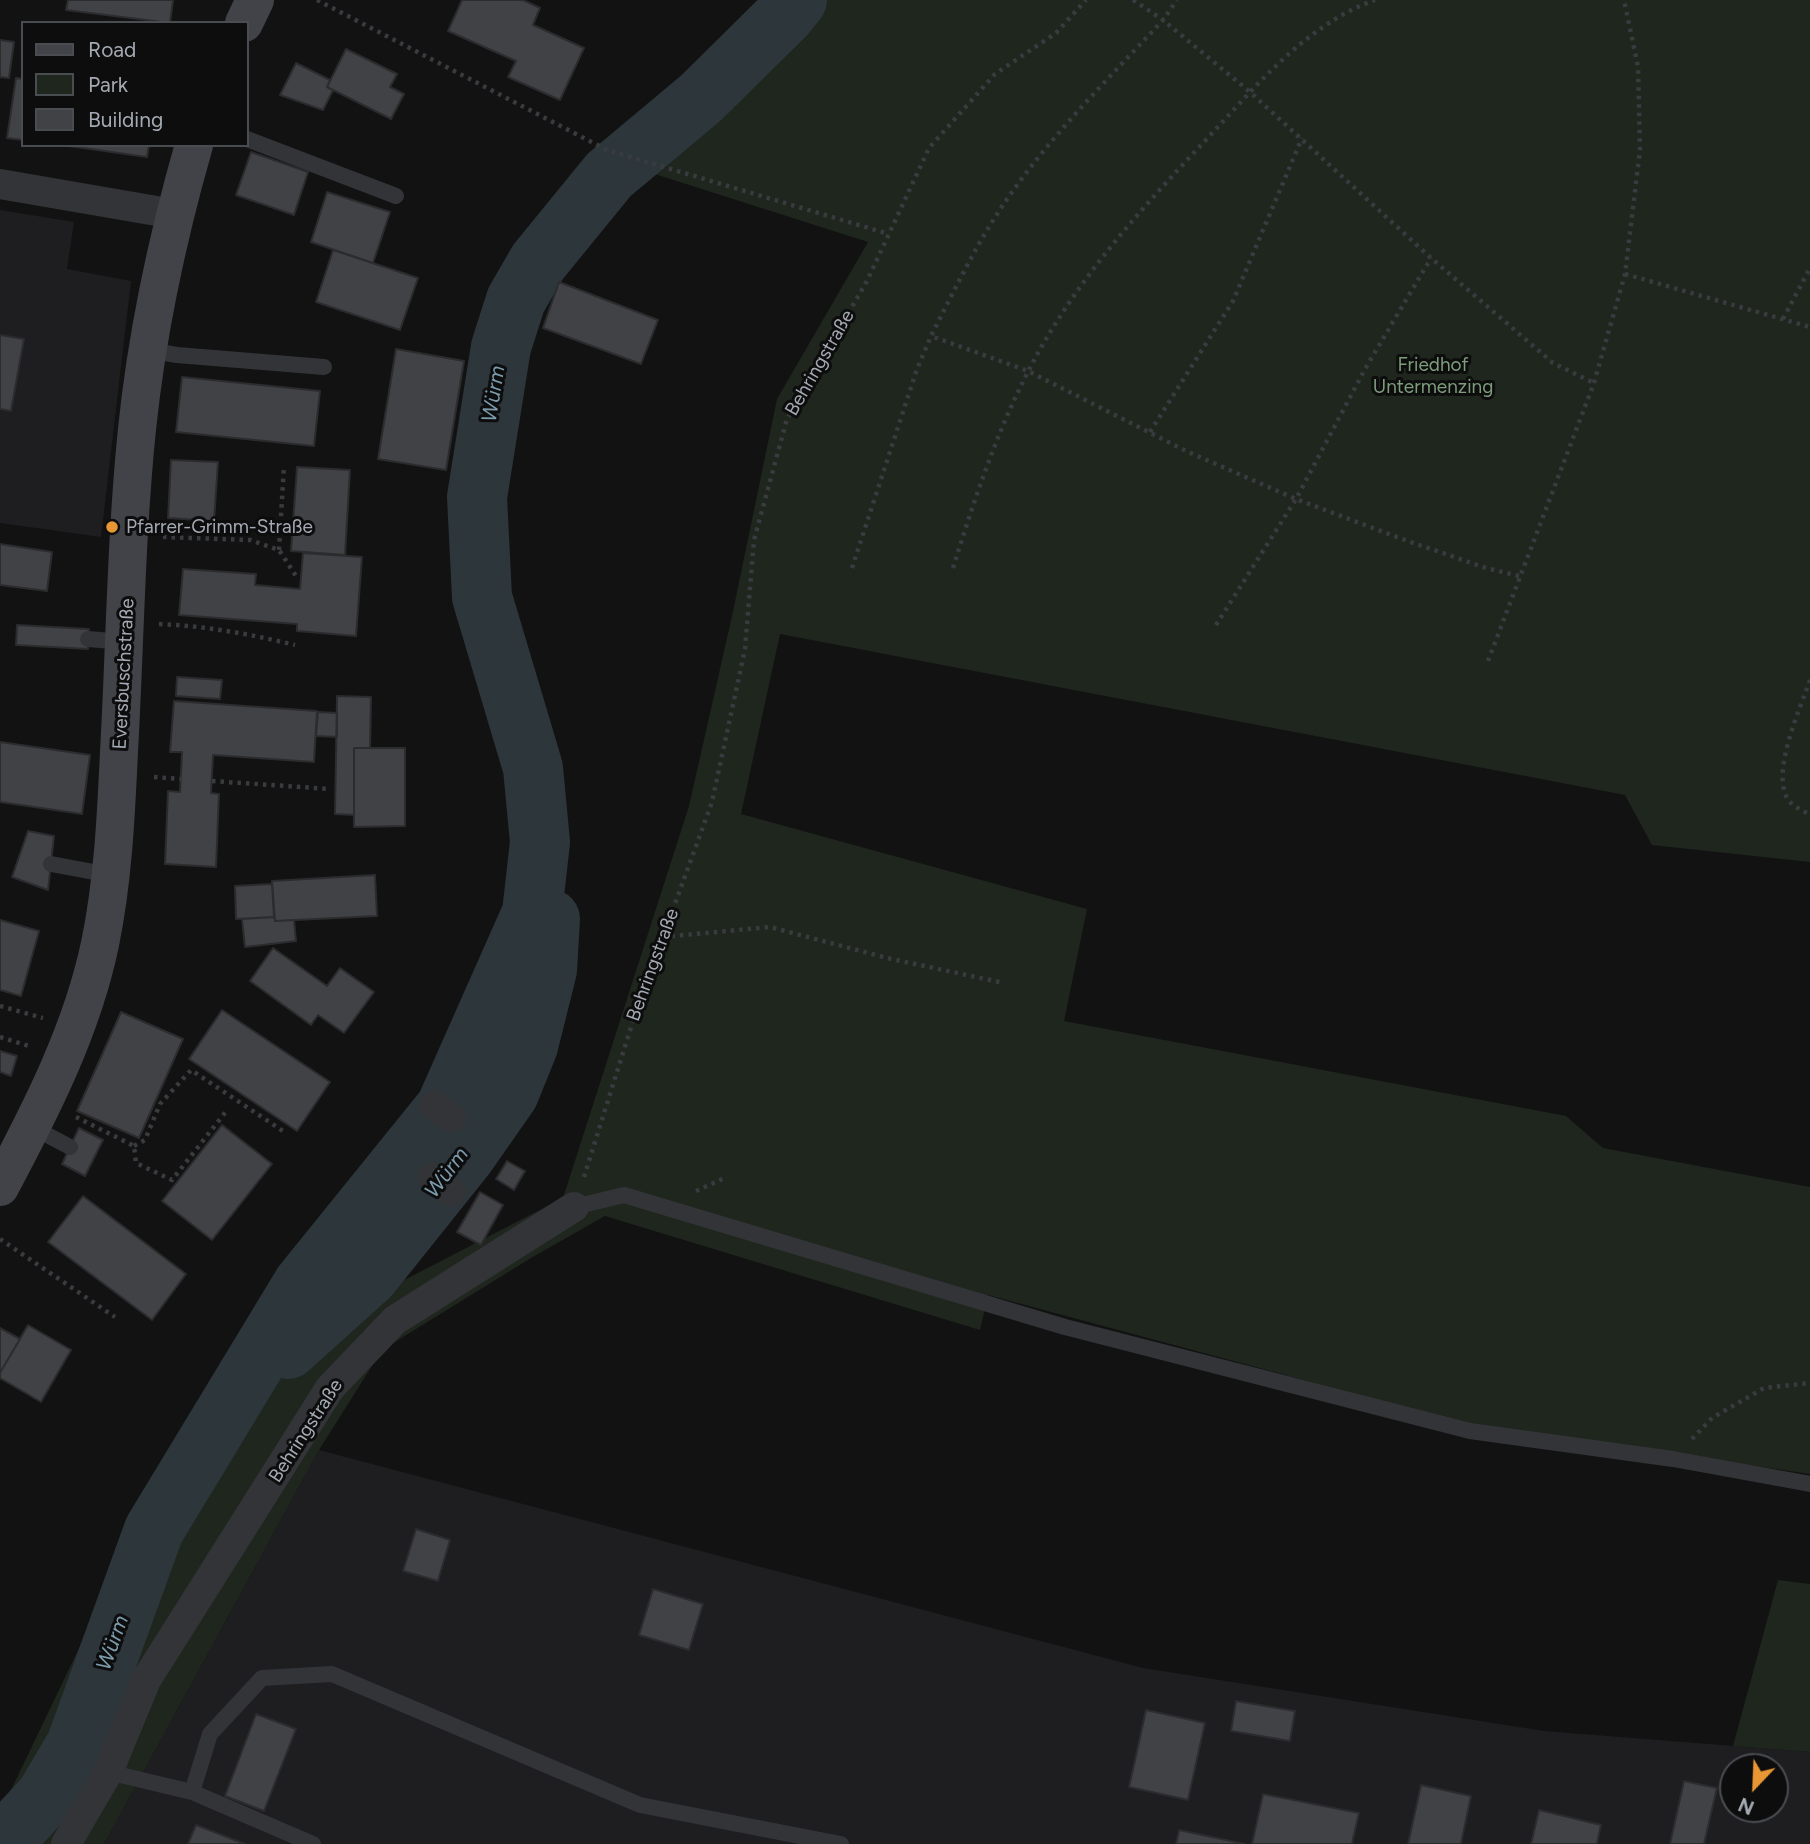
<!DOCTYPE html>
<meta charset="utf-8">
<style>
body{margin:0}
#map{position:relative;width:1810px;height:1844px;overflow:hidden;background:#121213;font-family:Figtree,sans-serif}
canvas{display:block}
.legend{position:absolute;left:21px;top:21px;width:228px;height:126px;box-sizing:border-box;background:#0d0d0e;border:2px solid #494c50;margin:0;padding:9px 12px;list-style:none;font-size:21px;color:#a4aab3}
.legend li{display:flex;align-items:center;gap:14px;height:35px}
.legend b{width:35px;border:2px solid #494c50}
.north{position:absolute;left:1719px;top:1753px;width:70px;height:70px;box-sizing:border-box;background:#0d0d0e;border:2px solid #494c50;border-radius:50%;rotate:203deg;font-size:19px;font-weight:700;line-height:28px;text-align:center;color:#a4aab3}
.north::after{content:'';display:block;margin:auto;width:24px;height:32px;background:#e89734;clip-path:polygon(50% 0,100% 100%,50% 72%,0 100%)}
</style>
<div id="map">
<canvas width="1810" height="1844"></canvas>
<ul class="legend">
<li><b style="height:9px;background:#414348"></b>Road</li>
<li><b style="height:19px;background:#1e261e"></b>Park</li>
<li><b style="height:19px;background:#414246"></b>Building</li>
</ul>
<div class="north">N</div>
</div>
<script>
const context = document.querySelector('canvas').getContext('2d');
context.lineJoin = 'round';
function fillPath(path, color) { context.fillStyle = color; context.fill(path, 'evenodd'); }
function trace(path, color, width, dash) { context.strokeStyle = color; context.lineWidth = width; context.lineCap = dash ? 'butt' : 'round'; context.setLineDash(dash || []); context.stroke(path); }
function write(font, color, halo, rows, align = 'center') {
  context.font = font + ' Figtree,sans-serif'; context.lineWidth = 6; context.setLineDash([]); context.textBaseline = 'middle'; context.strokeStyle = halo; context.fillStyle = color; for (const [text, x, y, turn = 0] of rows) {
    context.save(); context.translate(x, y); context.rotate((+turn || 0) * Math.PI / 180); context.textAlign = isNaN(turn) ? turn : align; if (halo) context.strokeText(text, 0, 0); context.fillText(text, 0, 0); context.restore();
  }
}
fillPath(new Path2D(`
 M 0,210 L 74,222 L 67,269 L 131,281 L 101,537 L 0,523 Z
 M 319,1450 L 1143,1668 L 1544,1731 L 1810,1752 L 1810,1844 L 104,1844 ZM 1733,1767 L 1775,1767 L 1775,1809 L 1733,1809 Z`), '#1e1e20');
fillPath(new Path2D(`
 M 788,0 L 1810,0 L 1810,862 L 1652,845 L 1625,795 L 780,634 L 741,814 L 1087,909 L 1064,1021 L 1566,1116 L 1603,1148 L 1810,1187 L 1810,1474 L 1464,1423 L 988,1295 L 980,1330 L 605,1216 L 531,1258 L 382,1350 L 319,1450 L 104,1844 L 0,1844 L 0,1813 L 137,1527 L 295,1285 L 350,1308 L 563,1198 L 689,806 L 732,616 L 777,399 L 868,242 L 617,162 Z
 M 1778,1580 L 1810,1584 L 1810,1752 L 1733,1746 Z`), '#1e261e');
fillPath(new Path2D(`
 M 74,1741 L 81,1744 L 55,1802 L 18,1844 L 0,1844 L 0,1833 Z`), '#2c363b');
trace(new Path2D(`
 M 288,1349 L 369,1276 L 465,1156 L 509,1093 L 528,1046 L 547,970 L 550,919
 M 2,1844 L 46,1796 L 76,1745 L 154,1530 L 303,1284 L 446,1107 L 532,913 L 540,842 L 533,768 L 482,597 L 477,497 L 501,347 L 516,300 L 538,262 L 609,175 L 701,98 L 784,16 L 797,0`), '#2c363b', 60);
const building = new Path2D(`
 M 68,0 L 173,0 L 170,23 L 66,10 Z
 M 462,0 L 523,0 L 540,8 L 533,25 L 584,48 L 560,100 L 508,77 L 516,61 L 448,31 Z
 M 0,40 L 14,42 L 9,78 L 0,77 Z
 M 346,49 L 397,74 L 390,87 L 404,94 L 391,119 L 327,87 Z
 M 296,63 L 330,80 L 327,87 L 333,90 L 323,110 L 280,95 Z
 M 16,78 L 23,79 L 23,140 L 7,138 Z
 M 62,145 L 149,145 L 147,157 Z
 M 251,152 L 308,172 L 294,215 L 236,195 Z
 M 327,192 L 390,212 L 373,263 L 311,242 Z
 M 333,250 L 418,278 L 400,330 L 316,302 Z
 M 559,282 L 658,320 L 641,364 L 543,328 Z
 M 0,335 L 24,339 L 11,411 L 0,409 Z
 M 396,349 L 464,361 L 446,470 L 378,459 Z
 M 182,377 L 320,391 L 314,446 L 176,432 Z
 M 171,460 L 218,462 L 214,521 L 168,518 Z
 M 297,467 L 350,470 L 345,555 L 291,551 Z
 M 0,544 L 52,552 L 47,591 L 0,585 Z
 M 303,553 L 362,557 L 356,636 L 297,631 L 297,624 L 179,615 L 183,569 L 256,574 L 255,585 L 300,589 Z
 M 17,625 L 89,629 L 88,649 L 16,645 Z
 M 177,677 L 222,680 L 220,699 L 176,696 Z
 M 337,696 L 371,697 L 370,748 L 354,748 L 354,815 L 335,814 Z
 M 174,701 L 317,711 L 314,762 L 213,755 L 211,793 L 219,794 L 216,867 L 165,864 L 168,791 L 180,792 L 182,752 L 170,752 Z
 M 318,712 L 337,713 L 337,737 L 316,736 Z
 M 0,742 L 90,755 L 82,814 L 0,802 Z
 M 354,748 L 405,748 L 405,826 L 354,827 Z
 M 28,831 L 54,836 L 48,890 L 12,877 Z
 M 375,875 L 377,916 L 275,921 L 272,881 Z
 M 272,884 L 274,917 L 236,919 L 235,886 Z
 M 274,917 L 275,921 L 294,920 L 296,941 L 245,947 L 242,919 Z
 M 0,920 L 39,931 L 21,996 L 0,990 Z
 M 273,948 L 327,986 L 340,968 L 374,992 L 344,1033 L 318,1015 L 311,1025 L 250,981 Z
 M 222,1010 L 330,1082 L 297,1131 L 189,1059 Z
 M 121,1012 L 183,1039 L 139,1138 L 77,1111 Z
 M 0,1051 L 17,1056 L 11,1076 L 0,1072 Z
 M 222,1125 L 272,1164 L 212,1240 L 162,1201 Z
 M 79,1128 L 103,1140 L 85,1176 L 62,1164 Z
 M 507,1161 L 525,1171 L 514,1190 L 496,1179 Z
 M 480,1192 L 503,1205 L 481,1245 L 457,1232 Z
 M 83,1196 L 186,1274 L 152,1320 L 48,1242 Z
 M 28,1325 L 71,1350 L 41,1402 L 0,1378 L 0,1373 Z
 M 0,1328 L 20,1339 L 0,1373 Z
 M 416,1529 L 450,1540 L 438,1581 L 403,1571 Z
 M 653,1589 L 703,1604 L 689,1650 L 639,1635 Z
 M 1236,1701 L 1295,1711 L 1290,1741 L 1231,1731 Z
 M 1146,1710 L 1205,1723 L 1188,1800 L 1129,1787 Z
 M 256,1714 L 296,1729 L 264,1811 L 225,1796 Z
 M 1684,1781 L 1717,1788 L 1704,1844 L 1670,1844 Z
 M 1421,1785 L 1471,1796 L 1461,1844 L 1408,1844 Z
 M 1263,1794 L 1359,1813 L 1352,1844 L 1252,1844 Z
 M 1539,1810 L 1601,1825 L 1597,1844 L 1531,1844 Z
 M 196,1825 L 245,1844 L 188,1844 Z
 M 1179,1830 L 1245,1844 L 1176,1844 Z`);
fillPath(building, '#414246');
trace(building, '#2c2c2f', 2);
trace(new Path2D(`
 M 317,0 L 607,150 L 889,234
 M 1133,0 L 1163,20 L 1177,0
 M 1625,274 L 1810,327
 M 1783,319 L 1810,268
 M 1150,432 L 1233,301 L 1302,138
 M 163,537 L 250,540 L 279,550 L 296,576
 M 279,550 L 284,466
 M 852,568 L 917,369 L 931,336
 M 953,568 C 980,481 1010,392 1061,315 C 1105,247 1161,188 1216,129 C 1262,79 1310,23 1375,0
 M 1519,576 L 1486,568 L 1402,539 L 1296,499 L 1186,451 L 1028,371 L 931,336 C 957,285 981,234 1015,188 C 1059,127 1113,74 1163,20 L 1250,92 L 1431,258 L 1553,363 L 1594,383
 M 159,624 C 206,626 250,634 295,645
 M 1216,625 L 1296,499 L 1365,369 L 1431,258
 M 1488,661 L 1594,383 L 1625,274 L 1640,150 L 1638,67 L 1624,0
 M 1810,680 C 1801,707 1767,779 1791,803 C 1796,808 1804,811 1810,815
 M 154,777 L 181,779
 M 212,781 L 330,789
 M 663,937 L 770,927 L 887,958 L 1004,983
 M 0,1006 L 43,1018
 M 0,1037 L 29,1046
 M 76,1117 L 134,1146 L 136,1163 L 172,1180 L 228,1109
 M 134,1146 L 145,1140 L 160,1104 L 191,1070 L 286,1133
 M 584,1177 L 637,1008 L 712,802 L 745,649 L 754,540 L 787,419 L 867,281 L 929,148 L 995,74 L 1056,33 L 1086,0
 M 696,1191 L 727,1177
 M 0,1239 L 115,1317
 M 1692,1439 L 1712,1418 L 1764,1388 L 1810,1383`), '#393b3f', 4.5, [3.5, 5]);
trace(new Path2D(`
 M 247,139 L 396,196
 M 148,350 L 177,355 L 324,367
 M 88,639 L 124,642
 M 51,864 L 110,875
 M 32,1127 L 70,1147
 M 574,1207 L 624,1195 L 1065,1327 L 1470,1431 L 1673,1459 L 1810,1484
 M 108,1772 L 192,1792 L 313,1844
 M 192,1792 L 210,1734 L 262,1678 L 332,1674 L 640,1805 L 841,1844`), '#333438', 16);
trace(new Path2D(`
 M 0,184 L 174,214
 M 434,1105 L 451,1118
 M 432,1177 L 451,1192
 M 66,1844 L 108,1772 L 146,1680 L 330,1388 L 395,1320 L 574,1207`), '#333438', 30);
trace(new Path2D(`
 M 244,23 L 255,0
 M 0,1187 C 41,1110 82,1030 100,944 C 113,881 116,816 119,752 C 125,644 126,536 137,429 C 147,333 167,239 194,145`), '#414348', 38);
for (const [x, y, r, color] of [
 [112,527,7,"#e89734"]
]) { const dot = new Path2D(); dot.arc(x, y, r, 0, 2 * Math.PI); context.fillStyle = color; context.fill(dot); trace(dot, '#0d0d0e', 2.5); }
write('19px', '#a4aab3', '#0d0d0e', [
 ["Behringstraße",820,363,-60],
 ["Eversbuschstraße",124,674,-87],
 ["Behringstraße",653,965,-70],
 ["Behringstraße",306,1431,-57]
]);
write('19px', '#7d9d7b', '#0d0d0e', [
 ["Friedhof",1433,365],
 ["Untermenzing",1433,387]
]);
write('19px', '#a4aab3', '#0d0d0e', [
 ["Pfarrer-Grimm-Straße",126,527]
], 'left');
write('italic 21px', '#7c9cad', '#0d0d0e', [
 ["Würm",494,394,-81],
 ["Würm",447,1173,-53],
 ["Würm",113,1643,-70]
]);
</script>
